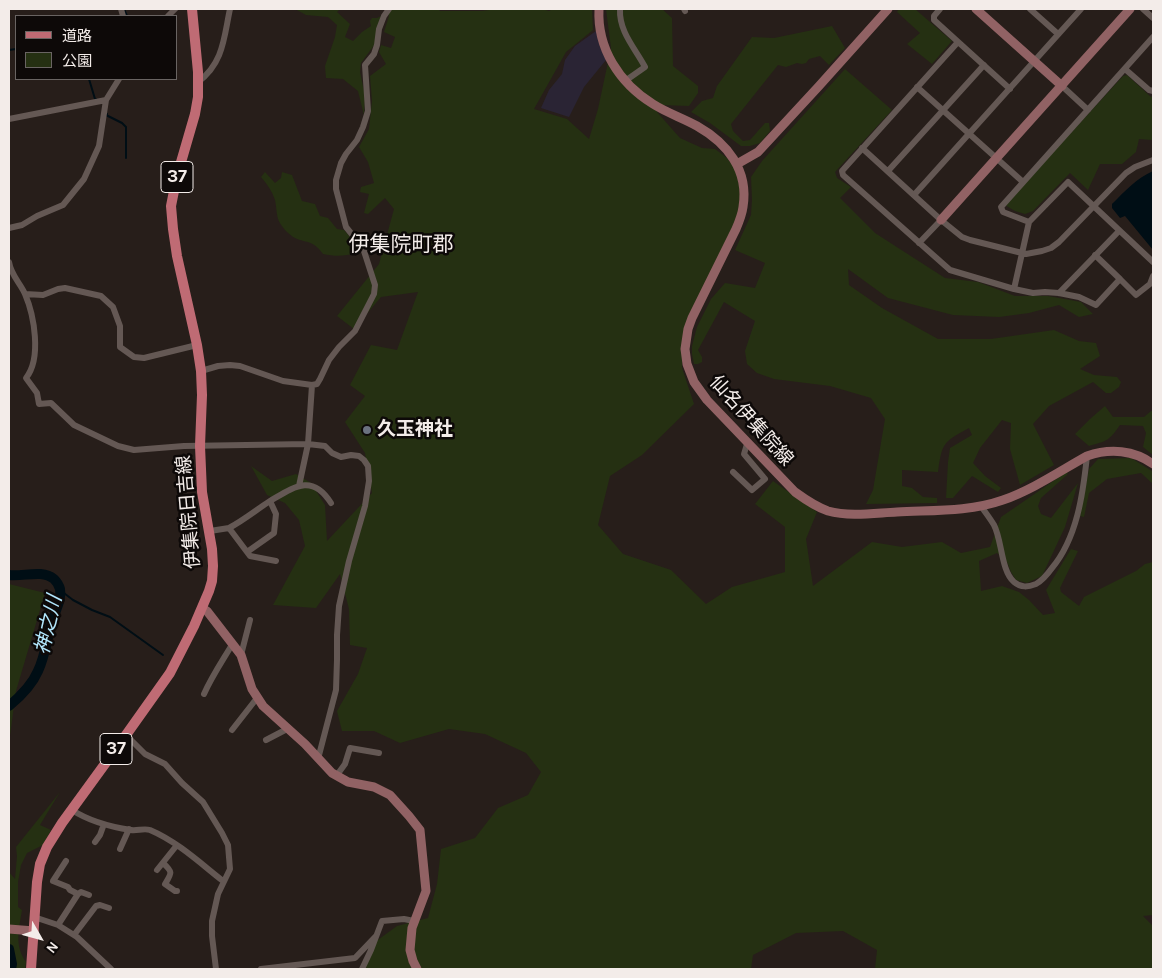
<!DOCTYPE html>
<meta charset="utf-8">
<style>
body{margin:0}
#map{position:relative;width:1162px;height:978px;overflow:hidden;background:#271e1a;font-family:Karla,"Noto Sans JP",sans-serif}
canvas{display:block}
.frame{position:absolute;inset:0;border:10px solid #f3ece9;pointer-events:none}
.legend{position:absolute;left:15px;top:15px;width:162px;height:65px;box-sizing:border-box;background:#0d0908;border:1px solid #696462;margin:0;padding:6px 9px;list-style:none;font-size:15px;color:#f3ece9}
.legend li{display:flex;align-items:center;gap:10px;height:25px}
.legend b{width:25px;border:1px solid #696462}
.north{position:absolute;left:15px;top:913px;width:50px;height:50px;-webkit-text-stroke:4px #0d0908;paint-order:stroke;rotate:128deg;font-size:14px;font-weight:700;line-height:20px;text-align:center;color:#f3ece9}
.north::after{content:'';display:block;margin:auto;width:18px;height:22px;background:#f3ece9;clip-path:polygon(50% 0,100% 100%,50% 72%,0 100%)}
</style>
<div id="map">
<canvas width="1162" height="978"></canvas>
<div class="frame"></div>
<ul class="legend">
<li><b style="height:6px;background:#bf6b74"></b>道路</li>
<li><b style="height:14px;background:#253012"></b>公園</li>
</ul>
<div class="north">N</div>
</div>
<script>
const context = document.querySelector('canvas').getContext('2d');
context.lineJoin = 'round';
function fillPath(path, color) { context.fillStyle = color; context.fill(path, 'evenodd'); }
function trace(path, color, width, dash) { context.strokeStyle = color; context.lineWidth = width; context.lineCap = dash ? 'butt' : 'round'; context.setLineDash(dash || []); context.stroke(path); }
function write(font, color, halo, rows, align = 'center') {
  context.font = font + ' Karla,"Noto Sans JP",sans-serif'; context.lineWidth = 5; context.setLineDash([]); context.textBaseline = 'middle'; context.strokeStyle = halo; context.fillStyle = color; for (const [text, x, y, turn = 0] of rows) {
    context.save(); context.translate(x, y); context.rotate((+turn || 0) * Math.PI / 180); context.textAlign = isNaN(turn) ? turn : align; if (halo) context.strokeText(text, 0, 0); context.fillText(text, 0, 0); context.restore();
  }
}
fillPath(new Path2D(`
 M 596,31 L 600,47 L 606,60 L 584,87 L 569,117 L 541,108 L 549,90 L 562,74 L 565,60 L 575,46 Z`), '#2a2434');
fillPath(new Path2D(`
 M 295,9 L 340,9 L 337,12 L 350,24 L 345,37 L 353,41 L 362,32 L 371,26 L 370,21 L 372,18 L 377,18 L 381,16 L 375,44 L 361,63 L 360,72 L 365,96 L 364,115 L 358,91 L 343,79 L 326,78 L 325,66 L 335,37 L 337,25 L 328,17 L 306,15 Z
 M 386,9 L 438,9 L 440,11 L 482,11 L 497,9 L 542,9 L 549,11 L 553,9 L 592,9 L 593,30 L 566,52 L 534,109 L 567,119 L 589,139 L 598,109 L 611,48 L 606,9 L 662,9 L 672,18 L 673,66 L 698,86 L 698,93 L 689,106 L 661,105 L 657,112 L 680,138 L 702,148 L 715,149 L 727,158 L 736,170 L 741,193 L 739,213 L 682,345 L 682,368 L 694,404 L 642,455 L 610,476 L 598,525 L 623,554 L 671,570 L 706,604 L 732,587 L 785,572 L 785,527 L 755,504 L 773,481 L 817,512 L 806,539 L 813,586 L 872,542 L 902,547 L 942,542 L 961,553 L 990,547 L 1001,517 L 1068,471 L 1067,475 L 1041,498 L 1038,506 L 1041,514 L 1051,518 L 1078,483 L 1065,527 L 1042,576 L 1027,583 L 1016,580 L 1011,572 L 1007,562 L 997,553 L 979,561 L 981,591 L 1002,586 L 1019,592 L 1029,600 L 1043,615 L 1055,613 L 1046,590 L 1071,549 L 1078,551 L 1060,588 L 1061,592 L 1079,606 L 1084,597 L 1136,571 L 1145,564 L 1153,562 L 1153,915 L 1143,916 L 1153,926 L 1153,969 L 875,969 L 877,950 L 843,931 L 796,933 L 753,955 L 751,969 L 365,969 L 375,942 L 397,926 L 428,918 L 437,884 L 441,849 L 475,838 L 498,808 L 528,795 L 541,772 L 526,753 L 485,734 L 449,729 L 400,743 L 374,731 L 342,731 L 337,711 L 358,674 L 367,648 L 350,645 L 349,609 L 340,574 L 316,608 L 273,605 L 305,546 L 299,520 L 285,503 L 267,495 L 251,466 L 272,481 L 296,474 L 311,483 L 325,505 L 327,541 L 372,493 L 365,453 L 345,422 L 365,396 L 350,385 L 371,345 L 397,350 L 418,292 L 381,297 L 354,329 L 337,316 L 379,264 L 394,209 L 385,198 L 368,214 L 364,213 L 369,194 L 360,192 L 361,187 L 374,183 L 368,162 L 359,147 L 369,129 L 372,101 L 370,76 L 386,64 L 379,52 L 381,45 L 391,48 L 395,37 L 384,32 L 389,16 Z
 M 899,9 L 915,9 L 952,41 L 932,64 L 907,44 L 920,33 L 897,12 Z
 M 832,26 L 845,48 L 829,65 L 820,56 L 809,59 L 806,63 L 802,64 L 797,63 L 786,67 L 778,65 L 731,124 L 733,131 L 743,141 L 750,140 L 765,123 L 769,123 L 770,131 L 760,143 L 750,146 L 741,146 L 710,123 L 691,112 L 702,101 L 713,98 L 717,86 L 752,37 L 774,38 Z
 M 845,69 L 892,110 L 835,172 L 837,178 L 851,187 L 840,198 L 875,233 L 945,278 L 978,282 L 1015,296 L 1048,296 L 1081,302 L 1093,314 L 1079,317 L 1059,305 L 1029,313 L 999,317 L 953,315 L 888,298 L 848,269 L 849,285 L 882,308 L 938,339 L 991,339 L 1054,330 L 1079,341 L 1096,343 L 1100,356 L 1080,369 L 1094,375 L 1117,377 L 1121,382 L 1119,387 L 1111,393 L 1106,393 L 1093,382 L 1049,406 L 1033,424 L 1054,465 L 1020,485 L 1010,449 L 1011,423 L 1002,420 L 980,448 L 973,463 L 985,476 L 1001,488 L 998,492 L 972,476 L 953,498 L 946,498 L 948,462 L 950,448 L 972,435 L 969,428 C 943,442 942,443 938,472 L 902,470 L 902,486 L 912,488 L 923,497 L 937,498 L 937,503 L 866,504 L 873,490 L 885,419 L 871,398 L 830,386 L 774,379 L 757,373 L 747,364 L 745,351 L 755,321 L 724,302 L 698,350 L 702,357 L 702,362 L 698,364 L 694,364 L 692,354 L 692,346 L 697,327 L 711,299 L 725,283 L 755,288 L 765,263 L 735,250 L 751,215 L 752,200 L 751,177 L 762,161 Z
 M 1127,75 L 1151,97 L 1153,95 L 1153,155 L 1152,140 L 1139,139 L 1136,152 L 1122,164 L 1100,164 L 1088,190 L 1070,173 L 1033,211 L 1025,214 L 1015,211 L 1005,205 L 1123,76 Z
 M 265,172 L 275,183 L 281,178 L 282,172 L 292,175 L 302,201 L 315,204 L 320,216 L 328,218 L 337,229 L 344,230 L 359,247 L 357,253 C 344,256 337,257 323,254 C 311,236 301,246 287,232 C 275,219 278,216 275,200 C 272,191 267,184 261,177 Z
 M 1105,406 L 1113,417 L 1144,417 L 1151,411 L 1153,411 L 1153,455 L 1143,447 L 1146,433 L 1143,426 L 1120,425 C 1109,441 1107,441 1089,446 L 1075,434 L 1090,419 Z
 M 1131,458 L 1152,471 L 1153,472 L 1153,484 L 1141,473 L 1107,479 L 1089,493 L 1084,517 L 1080,516 L 1089,469 L 1098,459 Z
 M 9,584 L 45,593 L 16,691 L 9,743 Z
 M 60,792 L 40,825 L 51,830 L 43,845 L 27,853 L 21,865 L 18,882 L 18,907 L 22,910 C 19,929 14,945 26,962 L 25,969 L 9,969 L 9,869 L 9,872 L 15,879 L 17,856 L 16,847 Z`), '#253012');
fillPath(new Path2D(`
 M 1153,171 L 1153,250 L 1125,216 L 1120,218 L 1112,208 L 1112,204 C 1125,191 1137,178 1153,171 Z`), '#000e15');
trace(new Path2D(`
 M 124,9 L 127,16
 M 9,50 L 16,49
 M 89,79 L 95,99 L 96,99
 M 107,114 L 106,115 L 122,123 L 126,127 L 126,158
 M 60,590 L 73,600 L 92,610 L 110,617 L 163,655`), '#000e15', 2);
trace(new Path2D(`
 M 9,575 C 23,577 42,569 54,579 C 57,582 59,585 60,589 C 62,599 56,609 53,619 C 47,636 46,654 38,671 C 32,685 21,696 9,706
 M 9,949 L 12,964 L 11,969`), '#000e15', 10);
trace(new Path2D(`
 M 121,9 L 123,16
 M 620,9 C 619,32 635,48 645,67 L 625,81
 M 684,9 L 685,11
 M 940,9 L 934,16 L 934,20 L 1010,89
 M 1030,9 L 1058,34
 M 1143,9 L 1153,18
 M 168,16 L 175,9
 M 958,42 L 842,171 L 843,175 L 950,270 L 1014,289 L 1033,293 L 1045,292 L 1059,293 L 1079,297 L 1096,305 L 1120,279 L 1136,295 L 1150,284 L 1153,276
 M 1125,69 L 1149,90 L 1153,91
 M 198,82 C 224,63 224,36 230,9
 M 1062,86 L 1088,110
 M 917,87 L 1023,182
 M 9,119 L 106,100
 M 862,148 L 941,220 L 962,237 L 970,240 L 1026,254 L 1042,251 L 1051,248 L 1059,242 L 1126,173 L 1135,167 L 1153,160
 M 888,171 L 984,65
 M 914,195 L 1081,9
 M 1029,222 L 1068,182 L 1153,262
 M 9,228 L 22,225 L 37,216 L 63,205 L 84,179 L 99,146 L 106,100 L 119,79
 M 919,243 L 941,220
 M 1095,255 L 1120,279
 M 9,262 C 11,275 20,283 25,294 C 34,315 42,358 26,378 L 37,393 L 39,404 L 51,403 L 74,425 L 118,446 L 134,450 L 184,446 L 308,444 L 325,446 L 332,453 L 341,457 L 351,455 L 359,456 L 364,460 L 368,466 L 369,481 L 365,506 L 349,561 L 339,606 L 337,635 L 337,660 L 336,690 L 318,759
 M 1014,289 L 1029,222 L 1003,212 L 1001,207 L 1153,37
 M 1059,293 L 1119,231
 M 25,294 L 43,295 L 58,289 L 65,288 L 101,296 L 113,307 L 120,326 L 120,347 L 134,357 L 144,358 L 197,345
 M 201,371 L 218,366 L 230,365 L 240,366 L 283,381 L 312,385 L 317,384 L 320,379 L 329,360 L 339,347 L 355,331 L 374,294 L 375,285 L 363,248 L 346,227 L 336,189 L 336,180 L 341,163 L 346,154 L 357,140 L 363,127 L 368,111 L 365,65 L 374,54 L 377,45 L 379,29 L 384,16 L 389,9
 M 733,472 L 752,490 L 765,479 L 744,454 L 747,444
 M 299,486 L 308,444 L 312,385
 M 270,501 C 294,487 312,473 331,503
 M 981,506 C 985,512 990,518 994,525 C 1002,540 1001,571 1014,582 C 1021,588 1028,587 1036,584 C 1043,580 1047,575 1052,568 C 1077,538 1083,494 1087,456
 M 210,531 L 229,528 L 247,552 L 274,533 L 276,514 L 270,501 C 256,510 244,520 229,528
 M 247,552 L 250,556 L 276,561
 M 241,655 L 250,620
 M 204,694 C 212,676 223,660 233,643
 M 232,730 L 257,698
 M 126,735 L 145,754 L 165,764 L 182,783 L 203,802 L 222,833 L 228,845 L 230,869 L 218,894 L 212,921 L 212,936 L 216,969
 M 266,740 L 289,728
 M 337,775 L 345,764 L 350,748 L 379,753
 M 72,810 C 89,821 111,827 131,830 C 137,831 144,828 150,830 C 178,842 200,863 223,881
 M 95,842 L 100,835 L 104,824
 M 120,849 L 129,829
 M 163,863 C 173,872 172,873 165,884 L 175,891 L 177,891
 M 157,870 L 177,845
 M 78,894 L 81,892 L 89,895
 M 34,917 L 58,925 L 77,937 L 111,969
 M 58,925 L 78,894 L 70,890 L 68,887 L 53,881 L 66,861
 M 74,935 L 96,906 L 100,905 L 109,908
 M 261,969 L 355,958 L 376,936
 M 362,969 L 371,950 L 382,921 L 404,919 L 414,921`), '#645854', 6);
trace(new Path2D(`
 M 599,9 C 597,48 619,83 653,104 C 667,113 683,118 697,126 C 727,143 749,170 743,207 C 742,215 739,222 736,229 L 692,318 L 688,329 L 685,349 L 687,364 L 694,382 L 707,400 L 795,492 C 806,500 816,507 828,511 C 850,517 875,513 897,512 C 932,510 969,512 1003,500 C 1032,490 1060,471 1087,456 C 1110,448 1134,450 1153,464
 M 976,9 L 1062,86
 M 737,164 L 758,152 L 819,86 L 888,9
 M 941,220 L 1130,9
 M 202,608 L 207,611 L 241,655 L 252,689 L 263,706 L 305,744 L 332,773 L 348,782 L 374,787 L 390,795 L 409,816 L 420,830 L 426,891 L 412,928 L 410,950 L 413,961 L 417,969
 M 9,929 L 34,931`), '#916264', 9);
trace(new Path2D(`
 M 31,969 L 37,882 L 40,864 L 47,847 L 62,823 L 126,735 L 170,673 L 194,626 L 209,591 L 212,581 L 213,566 L 212,549 L 202,492 L 200,446 L 202,395 L 201,371 L 197,345 L 177,256 L 173,229 L 171,206 L 177,176 L 195,114 L 198,97 L 198,72 L 192,9`), '#bf6b74', 10);
for (const [x, y, r, color] of [
 [367,430,5,"#6b7280"]
]) { const dot = new Path2D(); dot.arc(x, y, r, 0, 2 * Math.PI); context.fillStyle = color; context.fill(dot); trace(dot, '#0d0908', 2); }
for (const [x, y, w] of [
 [177,177,32],
 [116,749,32]
]) { const box = new Path2D(); box.roundRect(x - w / 2, y - 15.5, w, 31, 4); context.fillStyle = '#0d0908'; context.fill(box); trace(box, '#f3ece9', 1); }
write('bold 18px', '#f3ece9', null, [
 ["37",177,177],
 ["37",116,749]
]);
write('19px', '#f3ece9', '#0d0908', [
 ["仙名伊集院線",751,421,48],
 ["伊集院日吉線",189,512,-95]
]);
write('bold 19px', '#f3ece9', '#0d0908', [
 ["久玉神社",377,430]
], 'left');
write('italic 20px', '#b2e6fc', '#0d0908', [
 ["神之川",49,625,-77]
]);
write('21px', '#f3ece9', '#0d0908', [
 ["伊集院町郡",401,245]
]);
</script>
